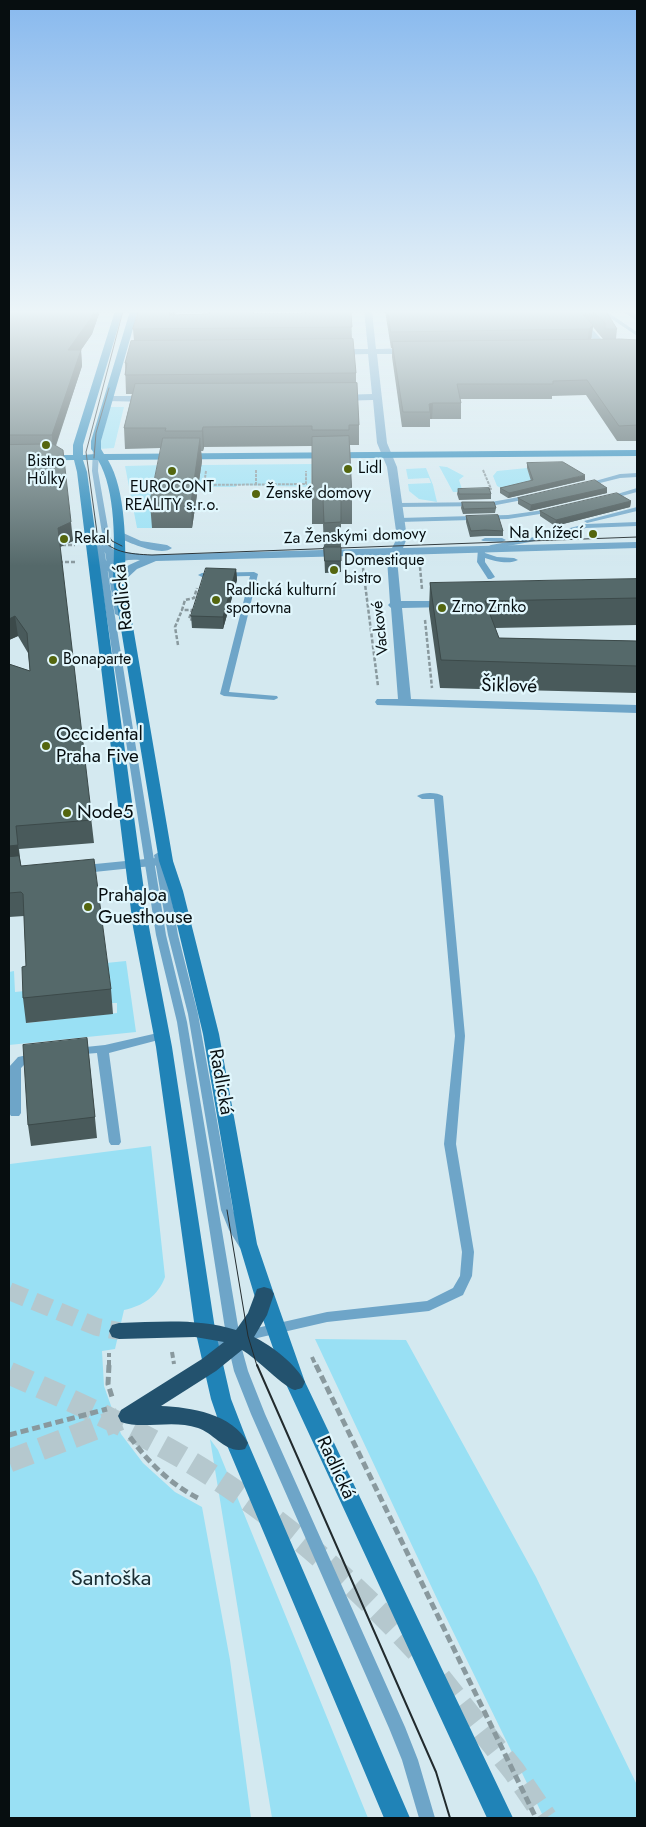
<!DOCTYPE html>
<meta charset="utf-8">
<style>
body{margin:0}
#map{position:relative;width:646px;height:1827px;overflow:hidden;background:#d4e9f0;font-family:Jost,sans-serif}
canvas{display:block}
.frame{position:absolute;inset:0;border:10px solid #070e10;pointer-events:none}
</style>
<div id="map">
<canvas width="646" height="1827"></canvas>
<div class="frame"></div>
</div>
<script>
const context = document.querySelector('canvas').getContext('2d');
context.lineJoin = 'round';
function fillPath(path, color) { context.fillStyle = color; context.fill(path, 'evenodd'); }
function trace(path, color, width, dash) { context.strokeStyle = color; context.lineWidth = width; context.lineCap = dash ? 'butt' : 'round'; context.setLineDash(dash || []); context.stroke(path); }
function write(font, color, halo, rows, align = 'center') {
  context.font = font + ' Jost,sans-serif'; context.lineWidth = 4.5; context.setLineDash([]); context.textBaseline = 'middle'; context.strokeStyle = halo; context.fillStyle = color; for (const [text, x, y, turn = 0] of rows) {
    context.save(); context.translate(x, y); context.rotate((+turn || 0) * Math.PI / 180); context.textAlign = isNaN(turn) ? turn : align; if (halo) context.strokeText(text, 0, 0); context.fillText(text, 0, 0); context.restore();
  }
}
fillPath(new Path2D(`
 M 110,407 L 124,407 L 114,448 L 99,449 Z
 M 312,464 L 311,487 L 237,485 L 236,487 L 198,487 L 201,465 Z
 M 164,465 L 152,528 L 137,528 L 125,466 Z
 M 439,466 L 447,467 L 464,476 L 459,480 L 463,492 L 453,492 Z
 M 426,468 L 433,485 L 437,502 L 419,499 L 409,491 L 408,484 L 431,483 L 429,478 L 408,479 L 406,469 Z
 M 527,468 L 530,476 L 561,475 L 503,489 L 497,486 L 493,476 L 497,471 Z
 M 126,961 L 136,1032 L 9,1045 L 9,972 L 14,971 L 15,992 L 25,991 L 27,1023 L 117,1013 L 117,1003 L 112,1003 L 106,963 Z
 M 151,1146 L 165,1277 C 158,1296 143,1306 124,1310 L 115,1349 L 102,1351 L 104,1386 L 121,1434 L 143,1463 L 175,1492 L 202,1507 L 230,1660 L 251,1818 L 9,1818 L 9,1148 L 10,1164 Z
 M 315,1339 L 406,1340 L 536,1577 L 637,1785 L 637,1818 L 544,1818 L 439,1603 Z
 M 210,1439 L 218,1450 L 368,1818 L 272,1818 Z`), '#99e0f4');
trace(new Path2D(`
 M 9,1291 L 97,1327 L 119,1331`), '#b5c8ce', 18, [18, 9]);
trace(new Path2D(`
 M 9,1373 C 82,1405 156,1438 222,1482 C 294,1530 358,1587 417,1651
 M 9,1461 L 120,1419
 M 440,1678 L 514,1771 L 546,1818`), '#b5c8ce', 23, [23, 11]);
trace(new Path2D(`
 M 256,470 L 256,485
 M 483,470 L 491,489
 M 206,471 L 204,485 L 306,484 L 306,471`), '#89999e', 2, [3, 1]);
trace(new Path2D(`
 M 490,488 L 491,490
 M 62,545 L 75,545
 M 59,562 L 76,562
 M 420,567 L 422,589
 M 363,568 L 378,686
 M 194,620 L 189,619 L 192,610 L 182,610 L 185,600 L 194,598 L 197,588
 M 425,620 L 432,688
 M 178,645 L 175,627 L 182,610`), '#89999e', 2.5, [4, 2]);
trace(new Path2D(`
 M 172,1352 L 174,1364
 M 312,1357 L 316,1366
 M 109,1366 L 109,1353`), '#89999e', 4, [6, 3]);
trace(new Path2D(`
 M 109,1365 L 108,1384 L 113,1400
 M 316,1365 L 536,1818
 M 9,1435 L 107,1409
 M 130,1437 C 149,1463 171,1485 200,1499`), '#89999e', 5, [8, 4]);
fillPath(new Path2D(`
 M 600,311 L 606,311 L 637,332 L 637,336 Z
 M 96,447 L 99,449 L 98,471 L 123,614 L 119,616 L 115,614 L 92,471 L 93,449 Z
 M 637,473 L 637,477 L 620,478 L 584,487 L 581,485 L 620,474 Z
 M 637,488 L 637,492 L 607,500 L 604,498 Z
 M 531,495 L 533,496 L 533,498 L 491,506 L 398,507 L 395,505 L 398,503 L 491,502 Z
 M 637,507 L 637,511 L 587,523 L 584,521 Z
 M 551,509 L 553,510 L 553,512 L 508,519 L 399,522 L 396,520 L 399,518 L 508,515 Z
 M 637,522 L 637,526 L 586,528 L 530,542 L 491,549 L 487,547 L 491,545 L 530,538 L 586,524 Z
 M 485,538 L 502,538 L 506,540 L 502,542 L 483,541 L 481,540 Z
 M 97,546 L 104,548 L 166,935 L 187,1022 L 239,1332 L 327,1312 L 427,1301 L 453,1288 L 460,1276 L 462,1252 L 444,1144 L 455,1036 L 434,799 L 422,799 L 417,796 C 423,792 437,792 443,796 L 465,1036 L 456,1144 L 474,1252 L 472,1276 L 463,1295 L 429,1311 L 327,1322 L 240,1342 L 248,1371 L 265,1414 L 405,1727 L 418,1760 L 435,1818 L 419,1818 L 402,1760 L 389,1728 L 251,1414 L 234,1371 L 228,1345 L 207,1350 L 202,1349 L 200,1345 L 202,1341 L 226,1335 L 177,1022 L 156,935 L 96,548 Z
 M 478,549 L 484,549 L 485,553 L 497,557 L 514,558 L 518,560 C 509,565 494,561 485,558 L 485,562 L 495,577 L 491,579 L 488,579 L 477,562 Z
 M 254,572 L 258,574 L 229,692 L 277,696 L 278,698 L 274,700 L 224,696 L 220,694 L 250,576 L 202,577 L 198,575 L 202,573 Z
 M 159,852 L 164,855 L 178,935 L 198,1014 L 233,1210 L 241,1229 L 250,1245 L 248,1248 L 244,1250 L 240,1248 L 229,1230 L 221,1210 L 188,1014 L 168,935 L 154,855 Z
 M 162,1032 L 167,1036 L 166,1038 L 109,1053 L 121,1142 L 119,1145 L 111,1145 L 109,1142 L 97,1053 L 72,1055 L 70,1052 L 72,1049 L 76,1048 L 105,1045 Z
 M 37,1053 L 41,1054 L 43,1057 L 41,1060 L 26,1063 L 21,1068 L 21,1113 L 19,1116 L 11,1116 L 9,1113 L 9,1067 L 18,1057 Z`), '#6ea5c8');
fillPath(new Path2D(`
 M 364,311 L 372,311 L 376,349 L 412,348 L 416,351 L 412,354 L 377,354 L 387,443 L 397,467 L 407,538 L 403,548 L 637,542 L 637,548 L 400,555 L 397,559 L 401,601 L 448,601 L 454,604 L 448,607 L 402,608 L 411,699 L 637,705 L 637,713 L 377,705 L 375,702 L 377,699 L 398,699 L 391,608 L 388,605 L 390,603 L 387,559 L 389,555 L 156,561 L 137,569 L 123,582 L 115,582 L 115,578 L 129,565 L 140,560 C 121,558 111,565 100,581 L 96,582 L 90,579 L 102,563 L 113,557 L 87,543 L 86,541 L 91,538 L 117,551 L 148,555 L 392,548 L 397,538 L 387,467 L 377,443 L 373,400 L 338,401 L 334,398 L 338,395 L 372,394 L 368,354 L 335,355 L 331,352 L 335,349 L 368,349 Z
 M 568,311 L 576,311 L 602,340 L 602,344 L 590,347 L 590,343 L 594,341 Z
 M 622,311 L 631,311 L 637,315 L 637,321 Z
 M 109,396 L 150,396 L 154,399 L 150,402 L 106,401 L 105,399 Z
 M 121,532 L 141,541 L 167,545 L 172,548 C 162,557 129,543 117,537 L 116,535 Z
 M 166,857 L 171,858 L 173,861 L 171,864 L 75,874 L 68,870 L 75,866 Z`), '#6ea5c8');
fillPath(new Path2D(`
 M 115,311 L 123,311 L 83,445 L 83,455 L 95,454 L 91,449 L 91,441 L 130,311 L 138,311 L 101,441 L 101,449 L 104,454 L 637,450 L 637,456 L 108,460 C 126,490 126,545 125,580 L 173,861 L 183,891 L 219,1034 L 257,1244 L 274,1294 L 305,1382 L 513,1818 L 487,1818 L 285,1382 L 254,1294 L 239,1244 L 203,1034 L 169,891 L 159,861 L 113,580 C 115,546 116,490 98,460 L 83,460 L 87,472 L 149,927 L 172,1047 L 215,1329 L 231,1399 L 248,1443 L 410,1818 L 384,1818 L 226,1443 L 211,1399 L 195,1329 L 156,1047 L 133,927 L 77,472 L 74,460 L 9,461 L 9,455 L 73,455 L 73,445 Z`), '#2083b7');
fillPath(new Path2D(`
 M 264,1287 L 271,1289 L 274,1294 L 267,1315 L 254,1337 C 272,1346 296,1364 305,1382 L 302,1388 C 302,1388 295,1390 295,1390 C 287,1390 254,1356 242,1350 L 216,1371 L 161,1406 C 190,1407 233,1414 248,1443 L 245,1449 C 227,1455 214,1433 198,1428 C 172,1419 143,1430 121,1422 L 118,1416 L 121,1410 L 202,1359 L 224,1342 L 195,1337 L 119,1339 L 112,1337 L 109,1331 L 112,1325 L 119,1323 C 159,1322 198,1318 236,1330 L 248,1313 L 257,1289 Z`), '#23526e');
trace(new Path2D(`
 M 94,458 L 96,433 L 109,388
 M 105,529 L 112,541 L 122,546
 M 97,533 C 109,553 130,554 152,555 L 637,537
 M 98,540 L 86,452 L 123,311
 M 227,1210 L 248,1336 L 257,1366`), '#222b2e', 1);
trace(new Path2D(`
 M 257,1365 L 436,1772 L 450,1818`), '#222b2e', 2);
fillPath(new Path2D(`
 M 9,311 L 100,311 L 92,334 L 81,350 L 82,366 L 56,446 L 73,541 L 60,547 L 94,843 L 19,849 L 21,866 L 111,989 L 113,1014 L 26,1023 L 23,998 L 26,966 L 24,916 L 9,917 L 9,664 L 30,671 L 28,653 L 18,636 L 9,640 Z
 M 139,311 L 176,311 L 175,315 L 209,314 L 210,311 L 254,311 L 253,313 L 302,313 L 302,311 L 351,311 L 352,339 L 356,373 L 356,383 L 359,425 L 359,445 L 350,445 L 352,499 L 352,524 L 341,524 L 341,572 L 325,573 L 323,524 L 312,524 L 312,446 L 204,447 L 203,451 L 201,451 L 202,461 L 192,528 L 152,528 L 150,503 L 161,448 L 125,449 L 124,428 L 132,394 L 126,394 L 125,363 L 134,341 L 133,329 Z
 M 385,311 L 606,311 L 617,329 L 616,339 L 637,340 L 637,441 L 617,441 L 586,395 L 552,396 L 552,399 L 460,399 L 461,403 L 461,419 L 430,419 L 430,427 L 402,427 L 392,357 L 392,348 L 391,348 ZM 593,327 L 603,339 L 591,339 Z
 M 527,463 L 585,480 L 508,498 L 500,493 L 500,488 L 531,481 L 527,468 Z
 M 607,488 L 607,493 L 530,511 L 518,504 L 518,498 Z
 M 458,489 L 491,494 L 491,499 L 459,500 L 457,494 Z
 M 631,501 L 630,507 L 555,526 L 540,516 L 540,511 Z
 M 462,502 L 496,508 L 495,513 L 463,514 L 461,508 Z
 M 466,516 L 503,531 L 503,536 L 485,536 L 470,537 L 466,522 Z
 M 236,569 L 237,580 L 223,629 L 192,628 L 191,616 Z
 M 637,579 L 637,625 L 495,628 L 499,638 L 637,641 L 637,693 L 440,688 L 429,609 L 430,583 Z
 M 87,1038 L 97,1138 L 31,1146 L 28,1125 Z`), '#495a5b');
fillPath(new Path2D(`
 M 94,311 L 100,311 L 92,334 L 81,350 L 82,366 L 53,453 L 52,435 L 68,350 Z
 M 170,311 L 176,311 L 172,329 L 169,315 Z
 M 593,325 L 591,341 L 587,345 L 589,329 Z
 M 433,403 L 432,419 L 430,419 L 430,412 L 429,404 Z
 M 203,427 L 204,447 L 203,451 L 202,431 Z
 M 200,438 L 202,461 L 192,528 L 191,503 Z
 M 585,475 L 585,480 L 508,498 L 509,493 Z
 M 607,488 L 607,493 L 530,511 L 531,505 Z
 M 631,501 L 630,507 L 555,526 L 556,520 Z
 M 71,522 L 73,541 L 60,547 L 58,528 Z
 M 236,569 L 237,580 L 223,629 L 223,617 Z
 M 15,616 L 18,636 L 9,640 L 9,619 Z
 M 18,845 L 21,868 L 9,870 L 9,846 Z`), '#3c4a4a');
const building = new Path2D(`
 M 9,311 L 94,311 L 91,318 L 68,350 L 81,350 L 52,435 L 9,435 Z
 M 139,311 L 170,311 L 169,315 L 209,314 L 210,311 L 251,311 L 251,313 L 312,313 L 311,311 L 351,311 L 352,327 L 133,329 Z
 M 388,311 L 580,311 L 593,325 L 589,329 L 391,332 Z
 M 593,311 L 606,311 L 617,329 L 605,329 L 605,323 Z
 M 353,339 L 356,373 L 125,375 L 127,363 L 125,363 L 131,341 Z
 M 621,339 L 637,340 L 637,425 L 619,426 L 587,380 L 553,381 L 553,384 L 457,384 L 461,403 L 433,403 L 429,404 L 430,412 L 403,412 L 392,342 Z
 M 357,383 L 359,425 L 349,425 L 349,430 L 312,430 L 312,426 L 203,427 L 202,431 L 165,431 L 166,428 L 124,428 L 135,384 Z
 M 349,436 L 352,499 L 341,499 L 341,522 L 324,523 L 323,499 L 312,499 L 312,437 Z
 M 163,438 L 200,438 L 191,503 L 150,503 Z
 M 53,444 L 63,450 L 71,522 L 58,528 L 92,820 L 16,826 L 18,845 L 9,846 L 9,664 L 30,671 L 27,633 L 15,616 L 9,619 L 9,445 Z
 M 563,462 L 585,475 L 509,493 L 500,488 L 533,480 L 527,463 Z
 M 595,480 L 607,488 L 531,505 L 518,498 Z
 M 489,488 L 491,494 L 459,494 L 458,489 Z
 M 617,493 L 631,501 L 556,520 L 540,511 Z
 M 462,502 L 494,502 L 496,508 L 464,509 Z
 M 498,515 L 503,531 L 485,530 L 471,531 L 466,516 Z
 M 324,547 L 341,547 L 341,561 L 325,561 Z
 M 206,568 L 236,569 L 223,617 L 191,616 Z
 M 637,579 L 637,598 L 485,601 L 499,638 L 637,641 L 637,666 L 441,660 L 430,583 Z
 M 19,856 L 21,866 L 94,859 L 111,989 L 23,998 L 22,967 L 26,966 L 23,894 L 21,892 L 9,893 L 9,857 Z
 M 87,1038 L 95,1117 L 28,1125 L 23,1045 Z`);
fillPath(building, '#55696a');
trace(building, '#3c4a4a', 1);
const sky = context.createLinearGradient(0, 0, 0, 566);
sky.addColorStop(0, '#88b9ee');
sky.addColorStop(0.55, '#ecf5f8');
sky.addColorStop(1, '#ecf5f800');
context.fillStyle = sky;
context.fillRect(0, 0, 646, 566);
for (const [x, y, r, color] of [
 [46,445,5,"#54660f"],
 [348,469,5,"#54660f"],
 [172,471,5,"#54660f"],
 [256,494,5,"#54660f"],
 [593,534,5,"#54660f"],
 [64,539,5,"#54660f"],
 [334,570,5,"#54660f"],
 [216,600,5,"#54660f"],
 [442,608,5,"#54660f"],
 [53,660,5,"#54660f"],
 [46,746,5,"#54660f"],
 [67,813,5,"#54660f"],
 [88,907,5,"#54660f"]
]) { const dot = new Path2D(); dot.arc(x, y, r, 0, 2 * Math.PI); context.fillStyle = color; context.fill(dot); trace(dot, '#e1f7fd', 2); }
write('16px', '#070e10', '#e1f7fd', [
 ["Bistro",46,462,"center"],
 ["Hůlky",46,480,"center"],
 ["Lidl",358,469],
 ["EUROCONT",172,488,"center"],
 ["REALITY s.r.o.",172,506,"center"],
 ["Ženské domovy",266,494],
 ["Na Knížecí",583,534,"right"],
 ["Rekal",74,539],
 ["Domestique",344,561],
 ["bistro",344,579],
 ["Radlická kulturní",226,591],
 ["sportovna",226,609],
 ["Zrno Zrnko",452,608],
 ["Bonaparte",63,660]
], 'left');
write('16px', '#070e10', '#e1f7fd', [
 ["Za Ženskými domovy",355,537,-2],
 ["Vackové",381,628,-96]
]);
write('19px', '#070e10', '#e1f7fd', [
 ["Radlická",124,597,-96],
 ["Šiklové",509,687,1],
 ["Radlická",220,1082,80],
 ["Radlická",335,1468,65]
]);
write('19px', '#070e10', '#e1f7fd', [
 ["Occidental",56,735],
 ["Praha Five",56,757],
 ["Node5",77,813],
 ["PrahaJoa",98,896],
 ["Guesthouse",98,918]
], 'left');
write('22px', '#192d33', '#e1f7fd', [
 ["Santoška",111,1580]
]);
</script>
